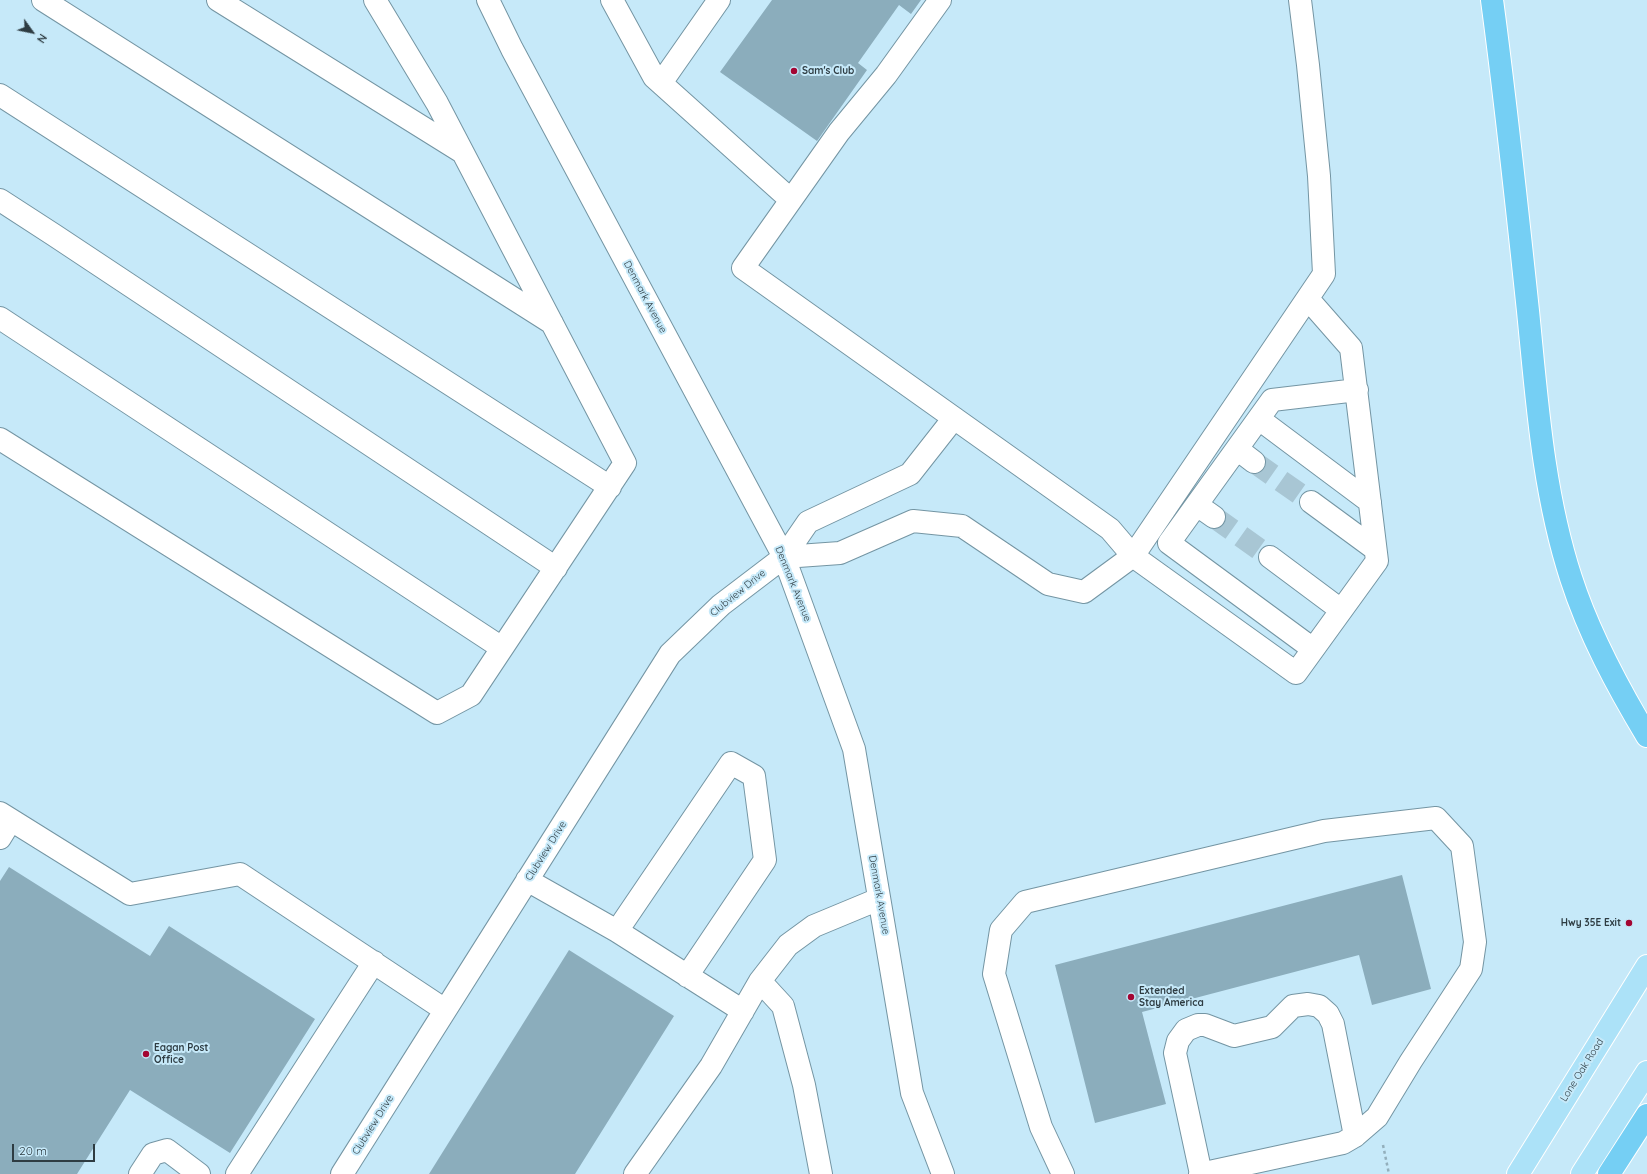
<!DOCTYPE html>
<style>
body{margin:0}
#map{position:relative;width:1647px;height:1174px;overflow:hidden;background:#c6e9f9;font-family:Quicksand,sans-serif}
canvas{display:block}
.north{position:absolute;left:12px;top:12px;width:40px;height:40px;-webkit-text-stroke:3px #c6e9f9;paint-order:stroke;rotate:123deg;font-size:11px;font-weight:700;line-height:16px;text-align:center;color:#2e3c42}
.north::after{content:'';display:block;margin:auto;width:14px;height:18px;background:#2e3c42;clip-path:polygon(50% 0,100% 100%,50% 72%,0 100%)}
.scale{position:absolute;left:12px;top:1144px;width:83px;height:18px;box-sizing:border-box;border:2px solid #2e3c42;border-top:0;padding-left:5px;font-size:12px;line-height:14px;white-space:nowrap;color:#2e3c42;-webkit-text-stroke:3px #c6e9f9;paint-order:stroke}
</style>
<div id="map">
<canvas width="1647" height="1174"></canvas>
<div class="north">N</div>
<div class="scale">20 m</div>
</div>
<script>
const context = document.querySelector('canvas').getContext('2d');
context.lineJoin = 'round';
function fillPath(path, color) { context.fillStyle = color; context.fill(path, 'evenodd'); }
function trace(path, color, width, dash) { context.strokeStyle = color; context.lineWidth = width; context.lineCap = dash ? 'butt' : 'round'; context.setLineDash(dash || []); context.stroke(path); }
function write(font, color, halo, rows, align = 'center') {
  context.font = font + ' Quicksand,sans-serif'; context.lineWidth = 4; context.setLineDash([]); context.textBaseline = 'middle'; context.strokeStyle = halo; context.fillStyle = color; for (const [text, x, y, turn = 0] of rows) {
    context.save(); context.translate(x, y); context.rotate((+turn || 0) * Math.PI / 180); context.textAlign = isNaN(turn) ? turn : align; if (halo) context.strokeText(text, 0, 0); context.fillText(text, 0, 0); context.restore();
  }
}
fillPath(new Path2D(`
 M 772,0 L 921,0 L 911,14 L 899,5 L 858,63 L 867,70 L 817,141 L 720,72 Z
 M 9,867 L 150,956 L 169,926 L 315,1019 L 230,1153 L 130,1090 L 77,1174 L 0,1174 L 0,881 Z
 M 1402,875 L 1431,989 L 1372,1005 L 1359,955 L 1142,1012 L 1166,1104 L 1095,1123 L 1055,965 Z
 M 569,950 L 674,1016 L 575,1174 L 429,1174 Z`), '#8badbc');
trace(new Path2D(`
 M 1254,462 L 1311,502
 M 1214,517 L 1270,557`), '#a8c6d4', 22, [22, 11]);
const minor = new Path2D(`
 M 43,0 L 552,323
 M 218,0 L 462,152
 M 488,0 L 512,49 L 784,557 L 854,749 L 912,1093 L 943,1174
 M 612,0 L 654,77 L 791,200
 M 940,0 L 886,75 L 839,132 L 743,268 L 1110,529 L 1133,556 L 1296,673 L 1377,561 L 1351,348 L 1308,299
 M 661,83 L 719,0
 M 0,95 L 610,487
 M 0,200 L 54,235 L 556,568
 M 0,318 L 502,648
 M 1259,419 L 1370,502
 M 0,439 L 437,713 L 471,695 L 625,463 L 437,103 L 375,0
 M 1237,449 L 1254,462
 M 1311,502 L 1375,549
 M 1197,505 L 1214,517
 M 784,557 L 840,553 L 913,521 L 962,526 L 1048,584 L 1084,592 L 1133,556 L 1324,274 L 1319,176 L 1308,65 L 1300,0
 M 1270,557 L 1341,610
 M 1313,649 L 1169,543 L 1272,400 L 1357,390
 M 0,813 L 130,894 L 240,874 L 445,1010
 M 0,838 L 11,820
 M 527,880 L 617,931 L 743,1011
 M 617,931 L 731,763 L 754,776 L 765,860 L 687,976
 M 760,981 L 783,1006 L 804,1085 L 821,1174
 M 140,1174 L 153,1154 L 167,1150 L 199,1174
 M 237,1174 L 374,962
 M 342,1174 L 670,654 L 721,605 L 784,557 L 808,522 L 910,474 L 954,418
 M 635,1174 L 711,1066 L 760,981 L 788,945 L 814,926 L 879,899
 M 1063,1174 L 1041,1127 L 994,974 L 1001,930 L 1025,902 L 1324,831 L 1436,818 L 1462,846 L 1475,942 L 1471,969 L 1411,1061 L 1377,1117 L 1355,1136 L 1343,1143 L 1200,1174
 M 1201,1174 L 1175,1053 L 1178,1041 L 1186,1030 L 1198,1025 L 1205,1025 L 1234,1036 L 1272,1027 L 1293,1006 L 1308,1004 L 1319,1006 L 1328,1014 L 1333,1024 L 1355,1136`);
const major = new Path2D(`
 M 1518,1174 L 1647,966
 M 1582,1174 L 1647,1072`);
const highway = new Path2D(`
 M 1492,0 C 1506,104 1517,207 1528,311 C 1537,401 1543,492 1571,578 C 1589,634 1617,686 1647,736
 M 1609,1174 L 1647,1115`);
trace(minor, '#7495a3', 24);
trace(major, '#fff', 24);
trace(highway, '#fff', 24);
trace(new Path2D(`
 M 1383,1145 L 1389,1174`), '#93afbc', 2.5, [3, 3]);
trace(minor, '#fff', 22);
trace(major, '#ace2f8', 22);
trace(highway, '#75cff4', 22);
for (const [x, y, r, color] of [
 [794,71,4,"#a30532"],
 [1629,923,4,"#a30532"],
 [1131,997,4,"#a30532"],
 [146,1054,4,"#a30532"]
]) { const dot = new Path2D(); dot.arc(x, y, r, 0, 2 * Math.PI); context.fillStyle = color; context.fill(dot); trace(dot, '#c6e9f9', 1.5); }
write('bold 10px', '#2e3c42', '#c6e9f9', [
 ["Sam's Club",802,71],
 ["Hwy 35E Exit",1621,923,"right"],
 ["Extended",1139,991],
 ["Stay America",1139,1003],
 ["Eagan Post",154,1048],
 ["Office",154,1060]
], 'left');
write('10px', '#2e3c42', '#c6e9f9', [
 ["Denmark Avenue",645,297,62],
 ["Denmark Avenue",793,584,68],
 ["Clubview Drive",738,593,-39],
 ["Clubview Drive",546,851,-58],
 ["Denmark Avenue",879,895,80],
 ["Lone Oak Road",1582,1070,-58],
 ["Clubview Drive",373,1125,-58]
]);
</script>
